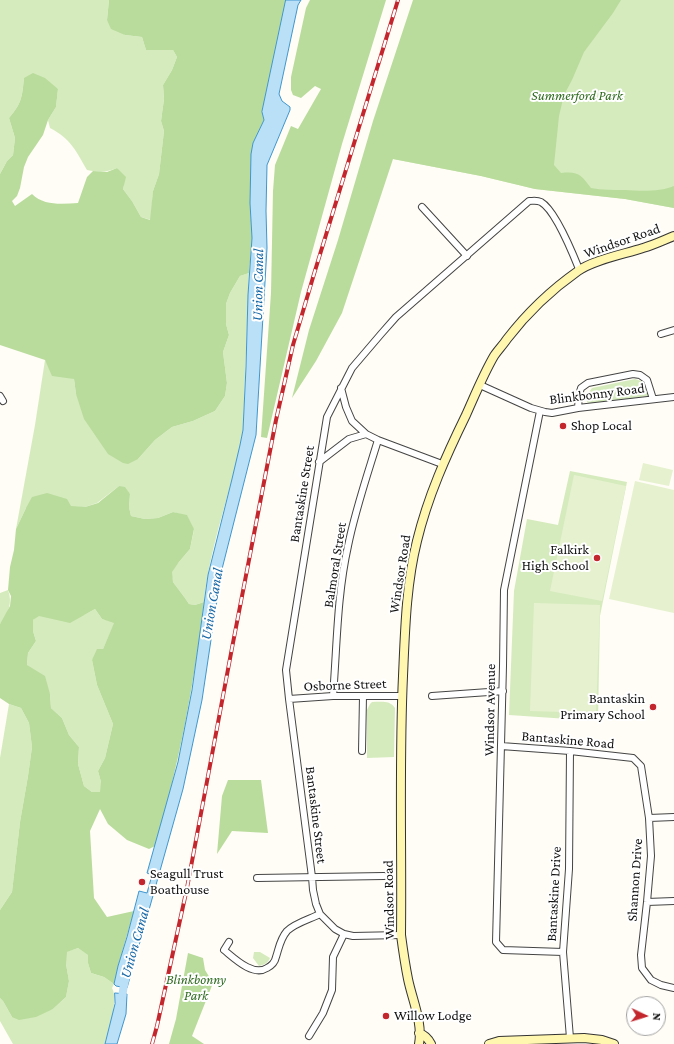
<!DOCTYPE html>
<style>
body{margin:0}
#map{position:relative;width:674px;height:1044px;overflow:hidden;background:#fffdf5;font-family:"Crimson Pro",serif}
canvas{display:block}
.north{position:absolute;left:626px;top:996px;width:40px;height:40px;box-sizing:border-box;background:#fff;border:1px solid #a0a0a0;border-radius:50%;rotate:94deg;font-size:11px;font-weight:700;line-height:16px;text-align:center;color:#111}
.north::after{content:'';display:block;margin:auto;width:14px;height:18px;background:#c4262e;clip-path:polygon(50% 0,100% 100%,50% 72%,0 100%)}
</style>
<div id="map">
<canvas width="674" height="1044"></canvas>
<div class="north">N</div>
</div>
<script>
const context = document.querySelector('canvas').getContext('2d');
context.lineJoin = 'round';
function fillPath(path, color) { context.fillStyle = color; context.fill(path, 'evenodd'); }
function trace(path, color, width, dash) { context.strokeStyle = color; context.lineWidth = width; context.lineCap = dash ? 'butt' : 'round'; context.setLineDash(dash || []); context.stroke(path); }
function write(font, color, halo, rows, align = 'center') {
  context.font = font + ' "Crimson Pro",serif'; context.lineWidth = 4; context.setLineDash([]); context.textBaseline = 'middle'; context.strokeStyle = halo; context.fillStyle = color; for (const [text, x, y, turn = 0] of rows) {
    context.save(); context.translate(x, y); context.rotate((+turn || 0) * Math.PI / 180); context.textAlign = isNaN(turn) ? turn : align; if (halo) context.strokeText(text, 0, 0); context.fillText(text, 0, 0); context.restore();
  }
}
fillPath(new Path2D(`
 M 0,0 L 109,0 L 107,20 L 125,35 L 142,37 L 146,50 L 173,50 L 177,57 L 172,70 L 163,85 L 164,99 L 161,121 L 164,131 L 159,174 L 153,191 L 151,220 L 141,217 L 132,201 L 123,189 L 124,183 L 117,168 C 104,173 100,172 87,170 C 76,151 71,139 50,128 L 48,120 L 56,107 L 58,89 L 24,78 C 22,97 22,103 9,118 L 15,138 L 13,155 L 7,161 L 0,174 Z
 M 435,0 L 674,0 L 674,208 L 625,199 L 535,189 L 481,176 L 393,159 Z
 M 249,273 L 243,430 C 233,488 210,543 204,602 L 195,605 L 189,604 L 185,598 L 173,582 L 171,572 L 179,562 L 190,549 L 194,530 L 187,516 L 173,512 L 158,518 L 145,519 L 131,516 L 129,507 L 130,494 L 119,486 L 97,503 L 85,507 L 26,508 L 16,529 L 35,425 L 45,360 L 49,367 L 74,379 L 76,394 L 138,459 L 155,440 L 172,427 L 193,421 L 215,411 L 225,396 L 227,383 L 223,352 L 229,335 L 226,324 L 226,304 L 230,293 L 240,276 Z
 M 635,379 L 644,382 L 648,396 L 591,404 L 587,402 L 586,396 L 592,388 Z
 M 570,471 L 627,482 L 600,616 L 598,721 L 509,715 L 514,591 L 527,519 L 558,525 Z
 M 8,590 C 13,603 8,614 0,624 L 0,593 Z
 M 95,609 L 102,619 L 115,622 L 103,649 L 92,660 L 97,685 L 113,724 L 105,758 L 98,771 L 101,782 L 101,792 L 92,792 L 84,786 L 78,764 L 79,747 L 69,735 L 62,718 L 51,708 L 50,694 L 27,665 L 28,653 L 36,641 L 33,631 L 33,620 L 39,615 L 84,615 Z
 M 372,702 C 381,702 390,700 395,708 L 394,757 L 367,758 L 367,710 L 370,704 Z
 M 9,704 L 21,708 L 29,723 L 32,747 L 28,776 L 20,822 L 12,892 L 0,910 L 0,758 Z
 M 78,948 L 89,955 L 88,963 L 91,973 L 104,977 L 114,984 L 112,988 C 119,1001 108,1030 105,1044 L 13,1044 L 0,1021 L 0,998 L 3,1001 L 12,1017 L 53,1009 L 66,997 L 69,981 L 66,964 L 66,952 Z
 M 254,952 L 260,952 L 270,958 C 268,963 264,965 259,966 L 253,958 Z`), '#d5ebbd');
fillPath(new Path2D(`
 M 109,0 L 286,0 L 262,112 L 264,120 L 253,143 L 250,203 L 252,238 L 249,273 L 240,276 L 230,293 L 226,304 L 226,324 L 229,335 L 223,352 L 227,383 L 225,396 L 215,411 L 193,421 L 172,427 L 155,440 L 138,459 L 128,464 L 123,463 L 108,454 L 84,419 L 76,394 L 74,379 L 52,376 L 45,360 L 0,345 L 0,174 L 7,161 L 13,155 L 15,138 L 9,118 C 22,103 22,97 24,78 L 33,73 L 45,78 L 58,89 L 56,107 L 48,120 L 43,135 L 28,157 L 24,167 L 20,188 L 17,196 L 12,201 L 15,206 L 32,194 C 44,206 62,204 78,203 L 87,177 L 93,171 L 107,172 L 117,168 L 126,177 L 123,189 L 132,201 L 141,217 L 150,220 L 153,191 L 159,174 L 164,131 L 161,121 L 164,99 L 163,85 L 172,70 L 177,57 L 173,50 L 146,50 L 142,37 L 125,35 L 111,29 L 107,20 Z
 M 310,0 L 386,0 L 342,144 L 301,292 L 267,438 L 261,437 L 271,293 L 273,191 L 275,165 L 291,126 L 298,129 L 321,89 L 315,86 L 301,98 L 293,95 L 291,90 L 291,77 L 306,8 Z
 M 413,0 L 621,0 L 613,13 L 584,52 L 572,80 L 564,95 L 559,116 L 554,165 L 561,173 C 579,171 581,175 591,188 C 602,190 613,190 625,190 C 640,191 660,192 674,186 L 674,208 L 625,199 L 535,189 L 481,176 L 393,159 L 342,313 L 316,361 L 292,398 L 309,330 L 338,240 L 373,121 Z
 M 119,486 L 125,487 L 130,494 L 129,507 L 131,516 L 145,519 L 158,518 L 173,512 L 187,515 L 194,529 L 190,549 L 179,562 L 172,572 L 173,582 L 185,598 L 189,604 L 195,605 L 204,602 C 194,685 179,766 155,846 L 149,849 L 127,840 L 108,824 L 100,809 L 90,831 L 94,898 L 107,917 L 134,911 L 118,966 L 114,984 L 104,977 L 91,973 L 88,963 L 88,955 L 78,948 L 67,952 L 66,964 L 69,981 L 66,997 L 53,1009 L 36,1017 L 19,1020 L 12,1017 L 3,1001 L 0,998 L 0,910 L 12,892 L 20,822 L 28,776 L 32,747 L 29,723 L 21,708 L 9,704 L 0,698 L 0,624 L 10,606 L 11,596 L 8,590 L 10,567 L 14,550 L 16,529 L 26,508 L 32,497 L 47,493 L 67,499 L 71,506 L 85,507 L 98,503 ZM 95,609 L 102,619 L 114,623 L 103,649 L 97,649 L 92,660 L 97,685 L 113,724 L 105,758 L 98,771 L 101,782 L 100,792 L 92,792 L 84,786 L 78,764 L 79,747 L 69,735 L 62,718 L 51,708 L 50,694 L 45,676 L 27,665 L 28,653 L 36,641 L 33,631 L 33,620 L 39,616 L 70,623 Z
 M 228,780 L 261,780 L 268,833 L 232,831 L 217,854 L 222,796 Z
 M 188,953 L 203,958 L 205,970 L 213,983 L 192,1036 L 204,1044 L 169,1044 L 176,1019 Z`), '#b9dc9c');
fillPath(new Path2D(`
 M 643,463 L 673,470 L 669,486 L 639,480 Z
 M 574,475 L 626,486 L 602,601 L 550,591 Z
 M 635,481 L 674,490 L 674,613 L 609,599 Z
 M 534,603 L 600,605 L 596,713 L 530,711 Z`), '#e6f2cf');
const water = new Path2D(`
 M 286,0 L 301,0 L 298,5 L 279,94 L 282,101 L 290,107 L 290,110 L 267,165 L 266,211 L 267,248 L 256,435 L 221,573 L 202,700 L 183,789 L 127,988 L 116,986 L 114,984 L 118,966 L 127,937 L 139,891 L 147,893 L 152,875 L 147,873 L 178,762 L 192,690 L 208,575 L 232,479 L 240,445 L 243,430 L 246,367 L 248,295 L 252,238 L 250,203 L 251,154 L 253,143 L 264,120 L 262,112 Z
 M 115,993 L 127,994 L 126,1014 L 117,1044 L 105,1044 L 115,1004 Z`);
fillPath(water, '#b9e0f7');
trace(water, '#3f96cf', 1);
trace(new Path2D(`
 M 121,1003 C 123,994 123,986 126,977`), '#b9e0f7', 8);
const street = new Path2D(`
 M 422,207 L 467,256
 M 661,334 L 674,330
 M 480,385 L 531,408 L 545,412 L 552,413 L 578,408 L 674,397
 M 341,388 L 346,407 L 352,421 L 366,434 L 378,440 L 442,464
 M 0,396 L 3,401
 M 578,408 L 579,395 L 581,388 L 588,383 L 633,374 L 640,375 L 647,380 L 653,399
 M 540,411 L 504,590 L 503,666 L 496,942 L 503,950 L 563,952
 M 319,462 L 349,439 L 366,434
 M 333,696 C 337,646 337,595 348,546 C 355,511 367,476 378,440
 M 432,696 L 503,691
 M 289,699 L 333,696 L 402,696
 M 501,746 L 570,751 L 633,758 L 641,766 L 649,818 L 651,856 L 647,902 L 641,955 L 642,968 L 651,980 L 661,985 L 674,988
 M 362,751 L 363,696
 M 570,751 L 569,869 L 563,952 L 570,1038
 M 649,818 L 674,817
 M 257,878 L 384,876
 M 647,902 L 674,901
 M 401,935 L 353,936 L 344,934 L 335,929 L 320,914 L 316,904 L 313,890 L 312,877 L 289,699 L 286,670 L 327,417 L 352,368 L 381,334 L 396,317 L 529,201 C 533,201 537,200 541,202 C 555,210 573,254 579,269
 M 229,942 L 224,950 C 234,958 253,977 267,968 C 271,966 275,962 276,957 C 279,948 280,939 287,931 C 295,923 310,919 320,914
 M 309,1036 L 323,1013 L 332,990 L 333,957 L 344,934`);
const secondary = new Path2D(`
 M 419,1033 C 425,1035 428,1038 431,1044
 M 419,1044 C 423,1023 412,999 408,979 C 405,964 403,950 401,935 C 402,849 399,762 403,676 C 405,631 406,585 417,541 C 428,496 446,456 466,415 C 475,395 483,375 494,356 C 498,350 503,345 507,339 C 527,313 551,290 578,271 C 593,260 625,254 643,248 C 654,245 664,240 674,236
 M 489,1044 L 499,1041 L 584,1038 L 602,1040 L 614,1044`);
trace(street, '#444', 8);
trace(secondary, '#333', 10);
trace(street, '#fff', 6);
trace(secondary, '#fff6b0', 8);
const rail = new Path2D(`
 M 152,1044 L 157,1026 L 187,888 L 232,648 L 276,420 L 293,345 L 314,274 L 398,0`);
trace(rail, '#c4262e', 4);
trace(rail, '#fff', 2.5, [8]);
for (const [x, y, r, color] of [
 [563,426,4,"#c4262e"],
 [597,558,4,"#c4262e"],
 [653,707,4,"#c4262e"],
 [142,882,4,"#c4262e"],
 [386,1016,4,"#c4262e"]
]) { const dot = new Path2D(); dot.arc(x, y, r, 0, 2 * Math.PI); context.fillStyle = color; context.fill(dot); trace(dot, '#fff', 1.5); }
write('italic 14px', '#2f6b1f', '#fff', [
 ["Summerford Park",577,96],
 ["Blinkbonny",196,980],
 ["Park",196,996]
]);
write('14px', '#111', '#fff', [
 ["Windsor Road",622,241,-19],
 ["Blinkbonny Road",597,394,-7],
 ["Bantaskine Street",302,494,-81],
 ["Balmoral Street",335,565,-81],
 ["Windsor Road",400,574,-81],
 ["Osborne Street",345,685,-2],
 ["Windsor Avenue",490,710,-89],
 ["Bantaskine Road",568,740,5],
 ["Bantaskine Street",316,815,83],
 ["Shannon Drive",635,880,-86],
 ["Bantaskine Drive",554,894,-87],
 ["Windsor Road",389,900,-91]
]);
write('14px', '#111', '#fff', [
 ["Shop Local",571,426],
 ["Falkirk",589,550,"right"],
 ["High School",589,566,"right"],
 ["Bantaskin",645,699,"right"],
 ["Primary School",645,715,"right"],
 ["Seagull Trust",150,874],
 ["Boathouse",150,890],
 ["Willow Lodge",394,1016]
], 'left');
write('italic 15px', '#1768a6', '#fff', [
 ["Union Canal",258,285,-89],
 ["Union Canal",212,604,-80],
 ["Union Canal",135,943,-74]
]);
</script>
